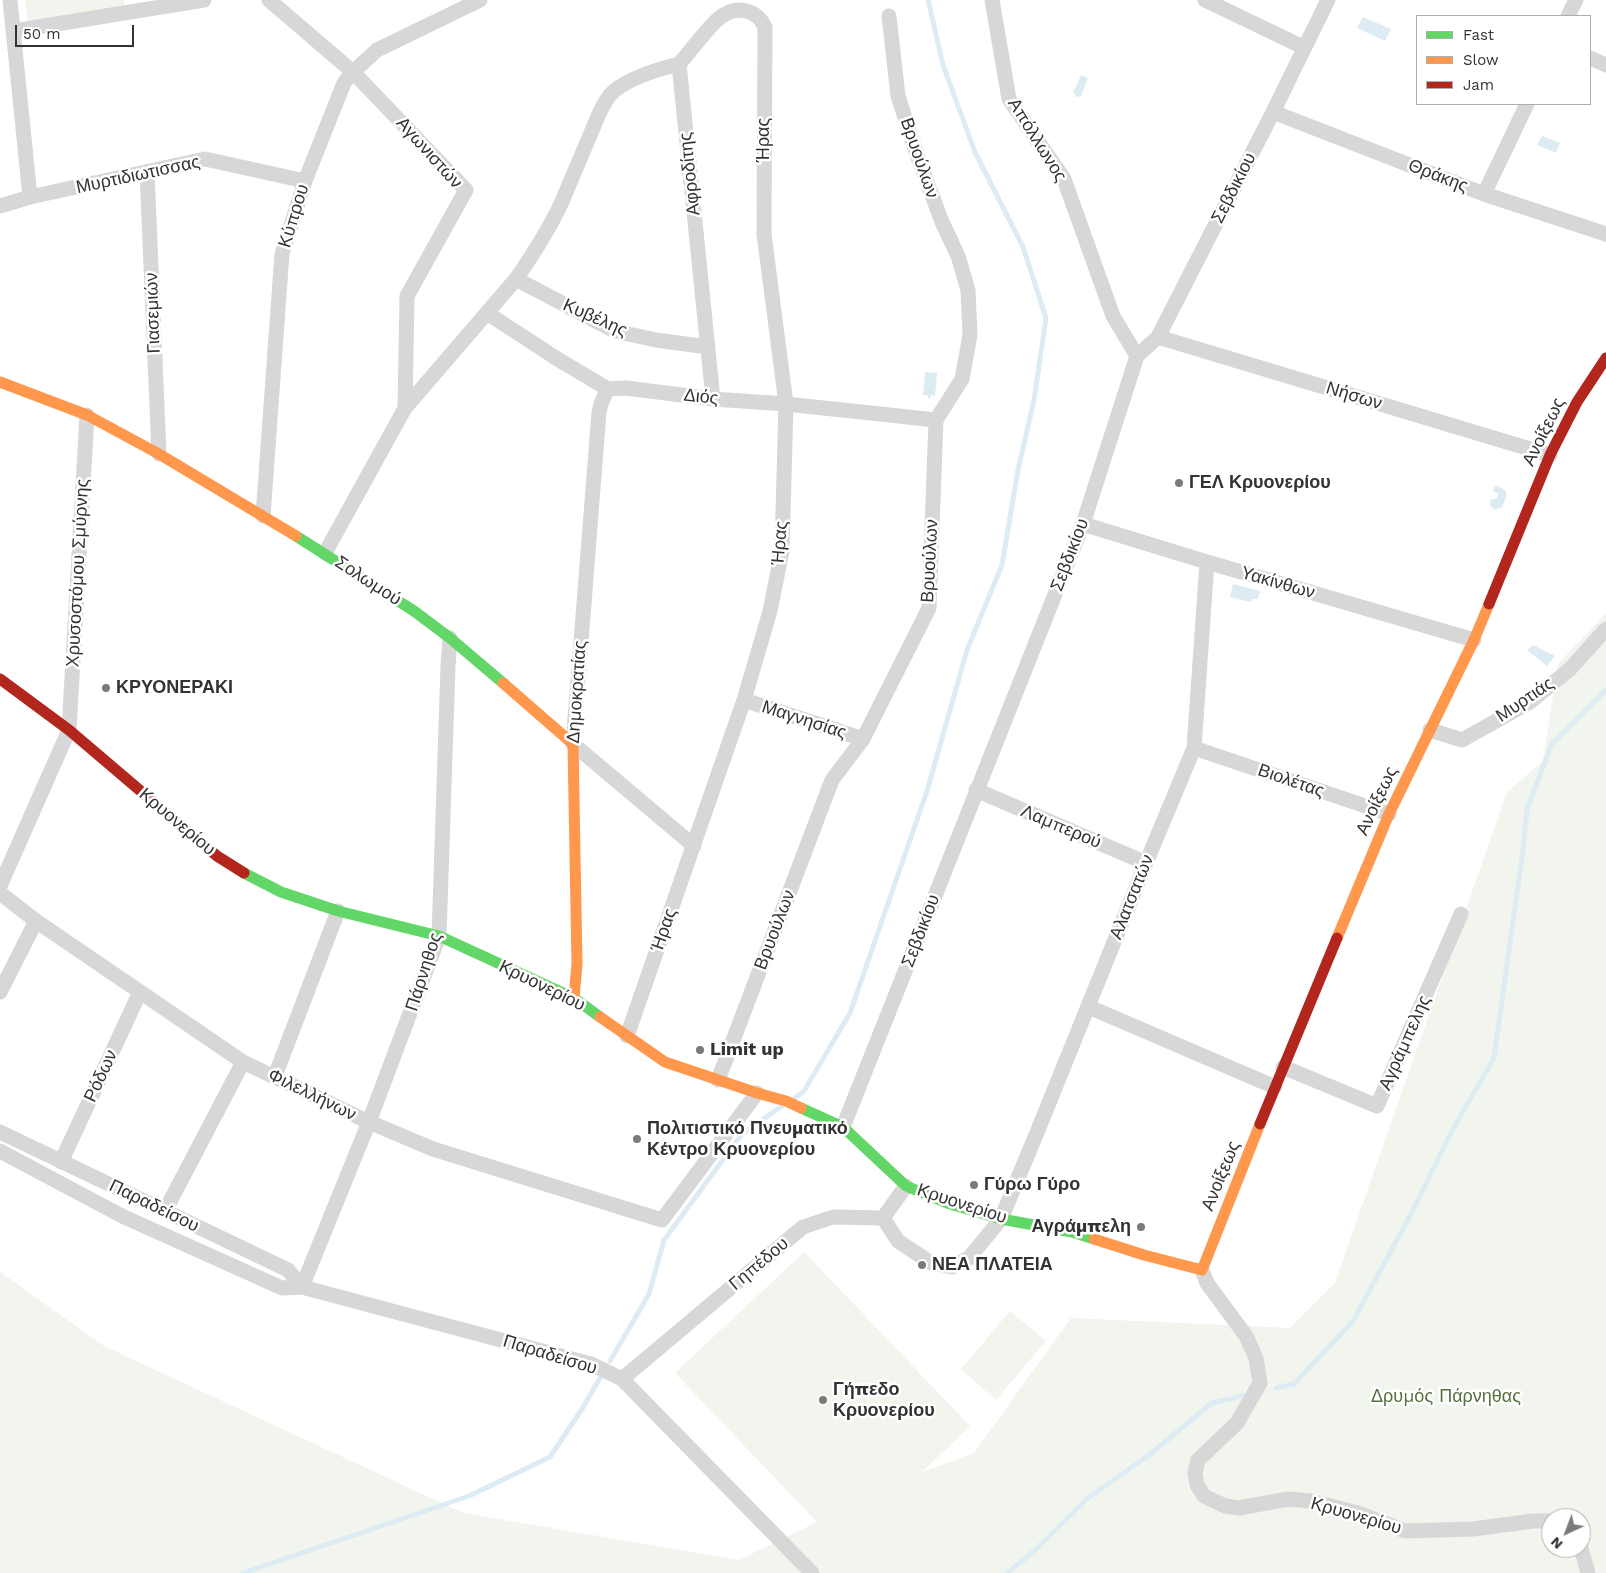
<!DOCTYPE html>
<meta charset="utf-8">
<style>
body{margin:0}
#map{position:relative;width:1606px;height:1573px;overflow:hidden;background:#fff;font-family:"Work Sans",sans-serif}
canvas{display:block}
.legend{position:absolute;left:1416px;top:15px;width:175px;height:90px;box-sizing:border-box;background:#fff;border:1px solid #adadad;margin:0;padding:6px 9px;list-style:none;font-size:15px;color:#333}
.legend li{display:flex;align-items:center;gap:10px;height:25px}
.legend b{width:25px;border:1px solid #adadad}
.north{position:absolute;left:1541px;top:1508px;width:50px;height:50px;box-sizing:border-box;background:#fff;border:1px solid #adadad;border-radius:50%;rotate:223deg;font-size:14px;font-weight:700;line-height:20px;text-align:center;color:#333}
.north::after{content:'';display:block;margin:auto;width:18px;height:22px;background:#7a7a7a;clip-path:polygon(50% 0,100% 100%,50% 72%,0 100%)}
.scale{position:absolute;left:15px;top:25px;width:119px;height:22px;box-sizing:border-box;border:2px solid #333;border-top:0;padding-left:6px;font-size:15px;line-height:18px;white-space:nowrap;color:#333;-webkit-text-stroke:4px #fff;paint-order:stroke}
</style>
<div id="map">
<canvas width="1606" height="1573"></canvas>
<ul class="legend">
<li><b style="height:6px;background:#63d668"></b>Fast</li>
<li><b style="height:6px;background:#ff974d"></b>Slow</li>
<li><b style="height:6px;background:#b3261e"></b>Jam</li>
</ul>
<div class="north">N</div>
<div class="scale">50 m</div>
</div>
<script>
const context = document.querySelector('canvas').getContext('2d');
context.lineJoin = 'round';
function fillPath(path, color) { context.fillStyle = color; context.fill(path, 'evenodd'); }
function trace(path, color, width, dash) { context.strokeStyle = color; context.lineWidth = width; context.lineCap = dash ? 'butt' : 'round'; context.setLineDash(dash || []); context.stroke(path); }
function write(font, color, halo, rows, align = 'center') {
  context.font = font + ' "Work Sans",sans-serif'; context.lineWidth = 5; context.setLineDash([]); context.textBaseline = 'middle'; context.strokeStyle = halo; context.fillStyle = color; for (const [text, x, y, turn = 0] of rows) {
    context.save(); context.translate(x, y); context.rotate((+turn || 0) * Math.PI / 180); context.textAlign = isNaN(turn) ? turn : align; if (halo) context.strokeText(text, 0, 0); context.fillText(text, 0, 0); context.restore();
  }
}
fillPath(new Path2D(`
 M 25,0 L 124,0 L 125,9 L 28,23 Z
 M 1606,613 L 1606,1573 L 0,1573 L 0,1272 L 104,1346 L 463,1513 L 739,1560 L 817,1522 L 675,1373 L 804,1252 L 970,1426 L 922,1472 L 974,1453 L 1071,1318 L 1290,1328 L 1335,1283 L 1507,792 L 1543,761 L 1558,664 ZM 1551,1518 L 1581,1518 L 1581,1548 L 1551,1548 Z
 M 1010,1311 L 1046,1341 L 996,1400 L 961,1369 Z`), '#f1f5ed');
fillPath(new Path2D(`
 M 1363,17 L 1391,29 L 1385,41 L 1357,28 Z
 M 1081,75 L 1088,78 L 1081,96 L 1076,97 L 1073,90 L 1075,89 Z
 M 1542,136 L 1560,143 L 1556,153 L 1537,145 Z
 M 925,372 L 937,373 L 935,396 L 932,395 L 929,399 L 927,395 L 923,395 Z
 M 1495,485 L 1505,490 L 1507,495 L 1502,507 L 1495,510 L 1490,506 L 1490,500 L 1497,498 L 1498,493 L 1493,491 Z
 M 1233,584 L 1260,591 L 1258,599 L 1253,599 L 1250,602 L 1230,597 Z
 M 1533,645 L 1555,656 L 1547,666 L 1527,650 Z`), '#ddebf3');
trace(new Path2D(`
 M 795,1098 L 804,1091 L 850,1013 L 927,791 L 967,650 L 1002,565 L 1018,470 L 1034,400 L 1046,318 L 1023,247 L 975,152 L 943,65 L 928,0
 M 610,1361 L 649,1294 L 664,1240 L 742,1134 L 782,1106
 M 1276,1388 L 1294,1384 L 1353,1321 L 1411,1214 L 1453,1129 L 1494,1058 L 1523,850 L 1527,809 L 1552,744 L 1606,690
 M 243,1573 L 469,1496 L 550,1457 L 582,1409 L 600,1378
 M 1007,1573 L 1034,1551 L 1088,1498 L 1149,1455 L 1212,1403 L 1251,1394`), '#ddebf3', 5);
trace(new Path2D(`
 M 10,0 L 30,197
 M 269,0 L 353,72 L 466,190 L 407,296 L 405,408
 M 992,0 L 1009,99 L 1064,179 L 1113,316 L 1137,356
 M 1205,0 L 1303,47
 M 1568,16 L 1576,0
 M 13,31 L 204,0
 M 1590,58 L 1606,65
 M 1273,112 L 1484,194 L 1606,234
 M 147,172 L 159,454
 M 1484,194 L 1527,104
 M 0,206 L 30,197 L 205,159 L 305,181
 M 516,279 L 615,331 L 656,340 L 708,347
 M 487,313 L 559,360 L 608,389 L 626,388 L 713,399 L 786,404 L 936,420
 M 1158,337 L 1550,455
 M 608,389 L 602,401 L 599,412 L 573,744 L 694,846
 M 263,516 L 282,254 L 305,181 L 344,83 L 353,72 L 377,50 L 480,0
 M 1083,524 L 1207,562 L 1474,640
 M 325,553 L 405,408 L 516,279 C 534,253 552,225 564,197 C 573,175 582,154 591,133 C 596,121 601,106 610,95 C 624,79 659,69 679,64
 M 744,700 L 863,739
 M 1430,730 L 1462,740 L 1530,702 L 1570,669 L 1606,629
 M 1194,748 L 1389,814
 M 976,790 L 1146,863
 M 0,886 L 69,730 L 87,415
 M 0,893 L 36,921 L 243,1062 L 369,1122 L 433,1149 L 662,1220 L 757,1093
 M 0,992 L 36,921
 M 1089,1007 L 1275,1087
 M 627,1036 L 744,700 L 770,611 L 782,551 L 786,404 L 764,234 L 765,27 C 755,7 733,5 717,20 C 703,33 692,50 679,64 L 713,399
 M 1283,1067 L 1377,1106 L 1461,914
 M 275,1076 L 338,911
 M 718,1080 L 832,780 L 863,739 L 929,608 L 936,420 L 962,379 L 970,335 L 968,290 L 958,256 L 942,222 L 917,155 L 898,96 L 889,16
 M 843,1127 L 1083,524 L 1137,356 L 1158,337 L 1273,112 L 1328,0
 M 0,1132 L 288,1270 L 302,1287
 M 0,1151 L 122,1216 L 282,1288 L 302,1287 L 591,1364 L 622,1379 L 812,1573
 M 61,1162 L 140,992
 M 165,1211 L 243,1062
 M 883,1218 L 898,1241 L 931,1263 L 952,1267 L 969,1258 L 1001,1219 L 1038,1130 L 1146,863 L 1194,748 L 1207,562
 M 883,1218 L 906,1186
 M 1202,1270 L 1207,1283 L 1246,1336 L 1256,1358 L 1260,1383 L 1237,1423 L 1198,1460 L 1195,1473 L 1197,1485 L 1204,1496 L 1225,1506 L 1239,1508 L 1288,1499 L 1311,1501 L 1358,1513 L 1405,1531 L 1473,1529 L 1533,1521 L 1551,1521
 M 302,1287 L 369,1122 L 439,936 L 448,666 L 450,638
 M 622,1379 L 803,1227 L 833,1217 L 883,1218
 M 1581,1548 L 1588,1573`), '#d7d7d7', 15);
trace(new Path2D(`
 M 296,536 L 414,611 L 450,638 L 503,683
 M 244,873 L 281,892 L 338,911 L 439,936 L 574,998 L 600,1017
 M 801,1108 L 843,1127 L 906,1186 L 947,1203 L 1001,1219 L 1072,1232 L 1094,1239`), '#63d668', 11);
trace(new Path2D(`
 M 0,382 L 87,415 L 159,454 L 296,536
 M 503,683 L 573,744 L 577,964 L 574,998
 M 1337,938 L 1389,814 L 1474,640 L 1489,604
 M 600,1017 L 665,1062 L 757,1093 L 786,1101 L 801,1108
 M 1094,1239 L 1144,1255 L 1202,1270 L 1260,1124`), '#ff974d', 11);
trace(new Path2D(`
 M 1489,604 L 1550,455 L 1577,402 L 1606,358
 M 0,679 L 69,730 L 217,856 L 244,873
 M 1260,1124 L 1337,938`), '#b3261e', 11);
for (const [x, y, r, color] of [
 [1179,483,5,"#7a7a7a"],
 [106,688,5,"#7a7a7a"],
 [700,1050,5,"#7a7a7a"],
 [637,1139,5,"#7a7a7a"],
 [974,1185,5,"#7a7a7a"],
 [1141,1227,5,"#7a7a7a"],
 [922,1265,5,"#7a7a7a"],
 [823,1400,5,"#7a7a7a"]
]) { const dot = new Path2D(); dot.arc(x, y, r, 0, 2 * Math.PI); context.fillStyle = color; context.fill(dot); trace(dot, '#fff', 2); }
write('18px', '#333', '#fff', [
 ["Ήρας",764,140,-90],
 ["Απόλλωνος",1037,140,58],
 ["Αγωνιστών",429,153,48],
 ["Βρυούλων",919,158,71],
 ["Αφροδίτης",690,174,-96],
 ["Μυρτιδιωτισσας",138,175,-12],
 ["Θράκης",1438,176,21],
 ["Σεβδικίου",1234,188,-63],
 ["Κύπρου",294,216,-73],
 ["Γιασεμιών",153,313,-92],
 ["Κυβέλης",595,318,24],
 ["Νήσων",1354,396,17],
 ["Διός",701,397,6],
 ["Ανοίξεως",1544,432,-64],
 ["Ήρας",780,543,-85],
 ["Σεβδικίου",1070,555,-69],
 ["Βρυούλων",930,561,-87],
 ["Χρυσοστόμου Σμύρνης",78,573,-87],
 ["Σολωμού",368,581,33],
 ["Υακίνθων",1278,583,16],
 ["Δημοκρατίας",577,692,-86],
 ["Μυρτιάς",1525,700,-34],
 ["Μαγνησίας",804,720,18],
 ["Βιολέτας",1291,781,19],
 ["Ανοίξεως",1377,801,-65],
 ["Κρυονερίου",177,822,40],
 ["Λαμπερού",1061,827,23],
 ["Αλατσατών",1132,897,-68],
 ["Ήρας",664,930,-71],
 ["Βρυούλων",775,930,-69],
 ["Σεβδικίου",921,931,-69],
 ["Πάρνηθος",424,972,-72],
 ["Κρυονερίου",542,986,26],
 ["Αγράμπελης",1405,1043,-66],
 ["Ρόδων",101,1076,-65],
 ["Φιλελλήνων",312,1095,26],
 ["Ανοίξεως",1221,1176,-68],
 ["Κρυονερίου",962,1204,18],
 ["Παραδείσου",154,1206,26],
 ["Γηπέδου",759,1264,-40],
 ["Παραδείσου",550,1355,17],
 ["Κρυονερίου",1356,1516,16]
]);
write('bold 18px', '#333', '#fff', [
 ["ΓΕΛ Κρυονερίου",1189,483],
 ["ΚΡΥΟΝΕΡΑΚΙ",116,688],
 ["Limit up",710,1050],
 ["Πολιτιστικό Πνευματικό",647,1129],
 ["Κέντρο Κρυονερίου",647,1150],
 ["Γύρω Γύρο",984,1185],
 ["Αγράμπελη",1131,1227,"right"],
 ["ΝΕΑ ΠΛΑΤΕΙΑ",932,1265],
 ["Γήπεδο",833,1390],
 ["Κρυονερίου",833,1411]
], 'left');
write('18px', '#56703f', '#fff', [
 ["Δρυμός Πάρνηθας",1446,1397]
]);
</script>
